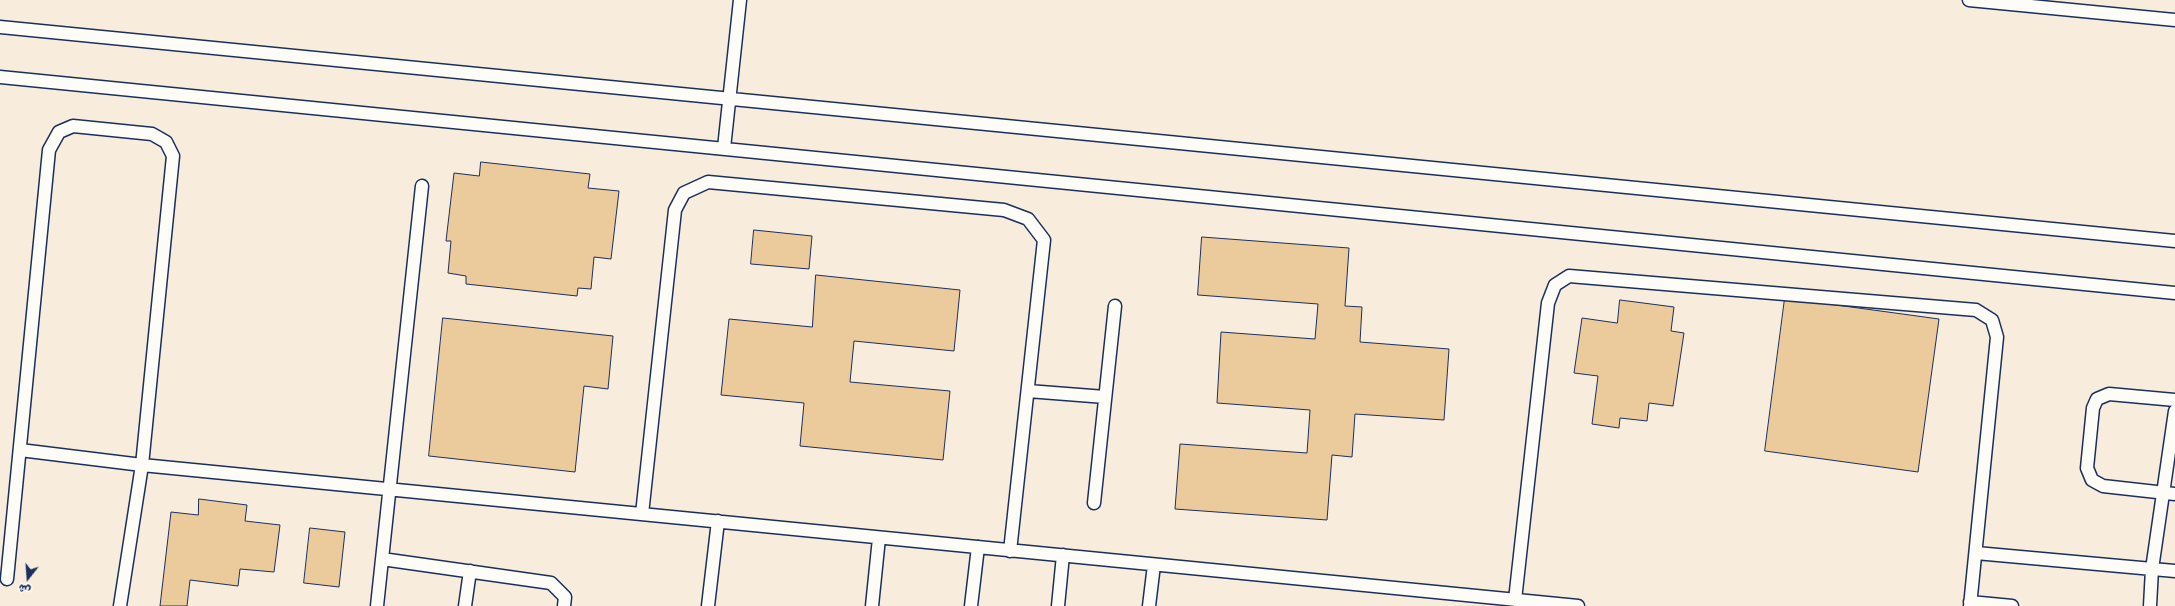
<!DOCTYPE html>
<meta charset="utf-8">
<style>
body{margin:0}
#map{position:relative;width:2175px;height:606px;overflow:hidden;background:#f8eddc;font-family:Mali,"Playpen Sans Arabic",sans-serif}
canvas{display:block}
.north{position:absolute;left:8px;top:558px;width:40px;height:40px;-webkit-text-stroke:3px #fdfcf7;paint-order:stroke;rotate:197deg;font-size:11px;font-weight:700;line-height:16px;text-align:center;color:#1b2f5e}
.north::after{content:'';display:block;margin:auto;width:14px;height:18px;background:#1b2f5e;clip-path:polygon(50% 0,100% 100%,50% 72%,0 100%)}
</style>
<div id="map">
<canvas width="2175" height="606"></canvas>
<div class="north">ش</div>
</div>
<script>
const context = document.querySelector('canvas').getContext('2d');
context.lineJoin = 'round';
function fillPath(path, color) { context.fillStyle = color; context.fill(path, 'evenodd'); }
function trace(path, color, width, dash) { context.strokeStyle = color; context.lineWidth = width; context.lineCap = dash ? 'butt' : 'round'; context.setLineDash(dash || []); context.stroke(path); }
const building = new Path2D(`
 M 481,162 L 590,174 L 588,188 L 619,191 L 611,259 L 594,257 L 591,289 L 578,288 L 577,296 L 466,284 L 466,276 L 448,273 L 451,241 L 446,241 L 454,173 L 479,176 Z
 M 754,230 L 812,236 L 809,269 L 751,264 Z
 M 1202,237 L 1349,248 L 1345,306 L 1362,307 L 1360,342 L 1449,349 L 1444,420 L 1355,414 L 1352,457 L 1332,455 L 1327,520 L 1175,509 L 1180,444 L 1307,453 L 1310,410 L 1217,403 L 1221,332 L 1315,339 L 1318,304 L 1198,295 Z
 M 816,275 L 960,290 L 954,351 L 854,341 L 850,382 L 950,391 L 943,460 L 800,446 L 804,403 L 721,395 L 729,319 L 812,327 Z
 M 1785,298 L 1939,319 L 1918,472 L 1765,451 Z
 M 1620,300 L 1674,307 L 1671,331 L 1684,333 L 1673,406 L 1649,403 L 1647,421 L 1620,418 L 1619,428 L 1592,424 L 1598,376 L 1574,373 L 1582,318 L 1617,323 Z
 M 443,318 L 613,336 L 608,389 L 584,386 L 575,472 L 429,456 Z
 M 199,499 L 247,505 L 245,521 L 280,525 L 274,572 L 240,569 L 238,586 L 190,580 L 187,606 L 160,606 L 171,512 L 198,515 Z
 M 310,528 L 345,532 L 339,587 L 304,583 Z`);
fillPath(building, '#ebca9c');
trace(building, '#1b2f5e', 1);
const lane = new Path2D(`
 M 1969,0 L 2175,20
 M 0,27 L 2175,241
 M 0,77 L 2175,293
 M 724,148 L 740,0
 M 1028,391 L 1105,397
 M 2175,400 L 2109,394 L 2097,399 L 2093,408 L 2087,468 L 2092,480 L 2103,486 L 2175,494
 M 20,450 L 142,465 L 1578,606
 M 1094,503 L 1115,306
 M 642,514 L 675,210 L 684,193 L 708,182 L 1004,210 L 1028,219 L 1044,240 L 1010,551
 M 1976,553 L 2175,571
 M 382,559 L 551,583 L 565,597 L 564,606
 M 7,579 L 49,150 L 59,132 L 73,126 L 152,134 L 166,142 L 173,156 L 142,465 L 120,606
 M 1515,600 L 1548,303 L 1555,285 L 1569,276 L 1976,310 L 1992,320 L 1997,337 L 1970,606
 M 1970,602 L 2012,606
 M 377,606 L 422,186
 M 465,606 L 470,571
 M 708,606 L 718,521
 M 872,606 L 879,538
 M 971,606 L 978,547
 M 1058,606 L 1063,555
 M 1149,606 L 1154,565
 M 2150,606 L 2152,569 L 2175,411`);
trace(lane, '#1b2f5e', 15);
trace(lane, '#fdfcf7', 12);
</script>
